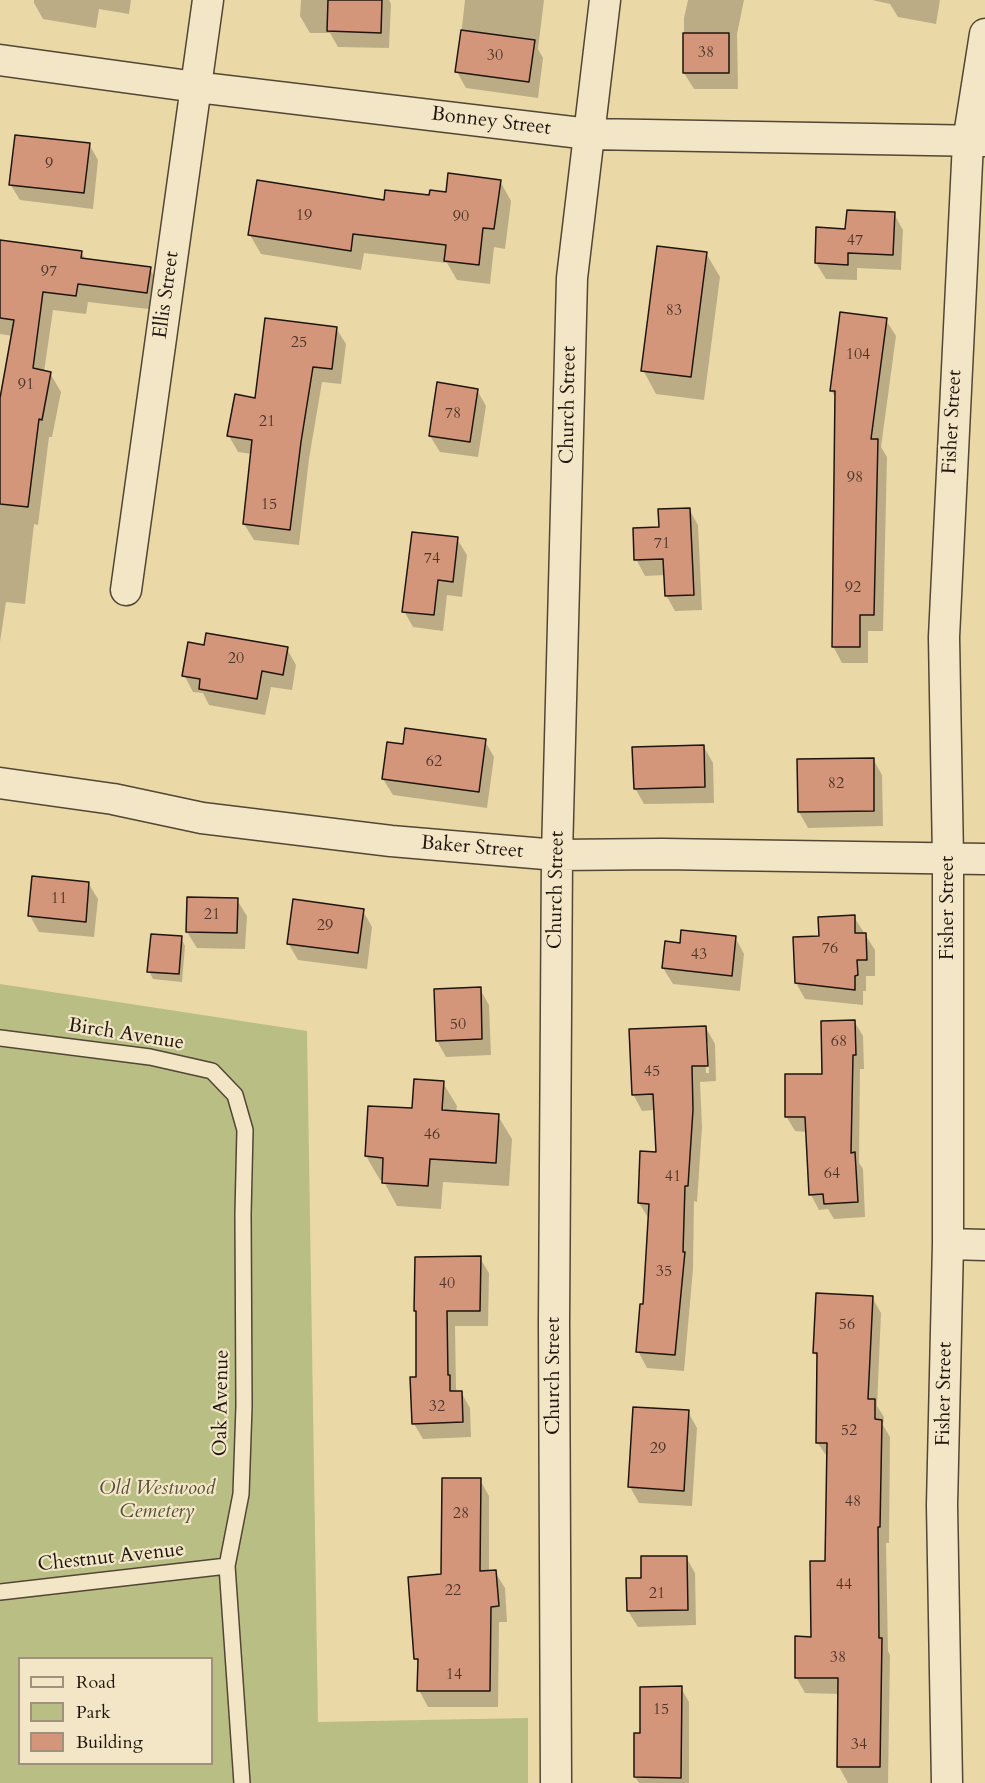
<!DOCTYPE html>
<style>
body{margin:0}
#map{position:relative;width:985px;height:1783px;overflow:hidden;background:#ebd8a7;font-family:Cardo,serif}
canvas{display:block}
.legend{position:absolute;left:18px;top:1657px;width:195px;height:108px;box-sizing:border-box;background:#f2e6c6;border:2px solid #9e927c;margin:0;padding:8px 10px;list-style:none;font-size:18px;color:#1f150d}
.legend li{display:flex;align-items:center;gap:12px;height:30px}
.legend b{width:30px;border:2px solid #9e927c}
</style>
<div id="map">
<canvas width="985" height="1783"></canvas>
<ul class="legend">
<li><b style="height:8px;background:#f2e6c6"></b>Road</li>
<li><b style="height:16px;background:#b9be85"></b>Park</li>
<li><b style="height:16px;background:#d3967b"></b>Building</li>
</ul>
</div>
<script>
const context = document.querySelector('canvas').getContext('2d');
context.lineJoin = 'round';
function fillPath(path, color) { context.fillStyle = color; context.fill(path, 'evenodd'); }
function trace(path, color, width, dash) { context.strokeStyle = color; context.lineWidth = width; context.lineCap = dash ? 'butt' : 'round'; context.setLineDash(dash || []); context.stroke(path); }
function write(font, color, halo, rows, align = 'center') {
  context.font = font + ' Cardo,serif'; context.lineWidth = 4.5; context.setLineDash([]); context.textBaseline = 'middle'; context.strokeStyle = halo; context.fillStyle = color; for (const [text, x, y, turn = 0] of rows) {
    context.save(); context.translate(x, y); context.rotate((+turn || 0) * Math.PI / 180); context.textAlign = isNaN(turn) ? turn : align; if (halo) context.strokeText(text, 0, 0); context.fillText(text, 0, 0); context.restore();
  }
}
fillPath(new Path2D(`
 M 0,984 L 307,1031 L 318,1722 L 528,1718 L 528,1783 L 0,1783 ZM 20,1658 L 212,1658 L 212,1764 L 20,1764 Z`), '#b9be85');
fillPath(new Path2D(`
 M 34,0 L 131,0 L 129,14 L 99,9 L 96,28 L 43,19 L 34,3 Z
 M 301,0 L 389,0 L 391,4 L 389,48 L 338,47 L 330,33 L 310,33 L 300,16 Z
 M 465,0 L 544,0 L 538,49 L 543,58 L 538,98 L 466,88 L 457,72 Z
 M 688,0 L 744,0 L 737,34 L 738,89 L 694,89 L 684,73 L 684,18 Z
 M 872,0 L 940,0 L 936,24 L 898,17 L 890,4 Z
 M 89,144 L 98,160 L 93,209 L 20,200 L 10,184 Z
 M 500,181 L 511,201 L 505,249 L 494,247 L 490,284 L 457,280 L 447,263 L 364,253 L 361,270 L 261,254 L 250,235 L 385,202 L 447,194 Z
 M 894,214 L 903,230 L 901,270 L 857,268 L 857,280 L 826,279 L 816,263 L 847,230 Z
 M 0,242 L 81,252 L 86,260 L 150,269 L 160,287 L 157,310 L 88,302 L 86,314 L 53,310 L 44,372 L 50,373 L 61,392 L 52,437 L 49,437 L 38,525 L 34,524 L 25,604 L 6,602 L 0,642 L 0,407 L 13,336 L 0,334 Z
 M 706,253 L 720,277 L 704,400 L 656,394 L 643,370 Z
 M 886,320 L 896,336 L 881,447 L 887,457 L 883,631 L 868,631 L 868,663 L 842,663 L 833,646 L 837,400 L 831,390 Z
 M 336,328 L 346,344 L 341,384 L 322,382 L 309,459 L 299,545 L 254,540 L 244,524 L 252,454 L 238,452 L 229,436 Z
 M 477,390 L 486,406 L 478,457 L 440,452 L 430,436 Z
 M 689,509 L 698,525 L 702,610 L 675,611 L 666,595 L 665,575 L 645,576 L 636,559 L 660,528 Z
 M 457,539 L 467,555 L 462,597 L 447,595 L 443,631 L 413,627 L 404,611 Z
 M 205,647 L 287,649 L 296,665 L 292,690 L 271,687 L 265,715 L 209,705 L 203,693 L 193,692 L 184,675 Z
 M 485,741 L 494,757 L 487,808 L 393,795 L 383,779 L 405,746 Z
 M 704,747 L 713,763 L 714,803 L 644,804 L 635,788 Z
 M 873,759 L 882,775 L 883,826 L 808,828 L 799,812 Z
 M 88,883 L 98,899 L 94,937 L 39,932 L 30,916 Z
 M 237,900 L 247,916 L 245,949 L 197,948 L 187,932 Z
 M 363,911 L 372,927 L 367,969 L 298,960 L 288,943 Z
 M 854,917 L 875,950 L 875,976 L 866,976 L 866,991 L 863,991 L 863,1005 L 805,999 L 796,983 L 820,938 Z
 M 735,937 L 744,954 L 740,991 L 673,984 L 663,968 L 681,944 Z
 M 181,938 L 185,946 L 182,982 L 153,979 L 149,971 Z
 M 480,989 L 489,1005 L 491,1055 L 446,1057 L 437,1041 Z
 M 854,1021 L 863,1036 L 864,1069 L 860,1069 L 859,1163 L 863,1169 L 865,1217 L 834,1219 L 828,1209 L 819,1210 L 811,1195 L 807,1132 L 795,1131 L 786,1116 L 823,1076 Z
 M 706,1028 L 715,1044 L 716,1081 L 700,1082 L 702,1127 L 697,1202 L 694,1201 L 693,1269 L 684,1371 L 647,1368 L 638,1351 L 644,1306 L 649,1219 L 639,1203 L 658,1154 L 655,1110 L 642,1111 L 633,1094 ZM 705,1042 L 708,1042 L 709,1073 L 706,1073 Z
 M 443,1083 L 457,1106 L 456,1113 L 498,1116 L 512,1139 L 509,1186 L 443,1182 L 441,1209 L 397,1206 L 383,1180 L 380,1180 L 366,1156 Z
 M 480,1258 L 489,1273 L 488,1326 L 455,1326 L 456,1389 L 458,1392 L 461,1392 L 470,1408 L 471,1437 L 423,1439 L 414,1424 L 418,1378 L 418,1314 L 415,1310 Z
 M 872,1297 L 881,1313 L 877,1406 L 884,1417 L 883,1425 L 890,1437 L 889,1543 L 886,1543 L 888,1651 L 890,1655 L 888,1783 L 848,1783 L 839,1767 L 839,1694 L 805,1693 L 796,1677 L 812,1638 L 827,1562 L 828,1458 L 817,1442 L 819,1360 L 814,1352 Z
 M 634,1408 L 688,1412 L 697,1428 L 692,1506 L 639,1503 L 630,1487 Z
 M 480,1480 L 489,1496 L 489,1572 L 495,1572 L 505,1588 L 507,1622 L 499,1622 L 498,1707 L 428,1707 L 419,1690 L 419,1664 L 416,1659 L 442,1576 Z
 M 686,1557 L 695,1573 L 696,1625 L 638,1627 L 628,1611 Z
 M 681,1688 L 689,1702 L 689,1783 L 639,1783 L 635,1777 L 641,1735 Z`), '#0003');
const building = new Path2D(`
 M 328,0 L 382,0 L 381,33 L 327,31 Z
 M 461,30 L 535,40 L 529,82 L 455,72 Z
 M 683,33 L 729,33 L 729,73 L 683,73 Z
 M 15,135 L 90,143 L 84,193 L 9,185 Z
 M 448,173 L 501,180 L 494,229 L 483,228 L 479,265 L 444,261 L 446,245 L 353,234 L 351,251 L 248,235 L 257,180 L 384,200 L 385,190 L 429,195 L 430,190 L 446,192 Z
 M 847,210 L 895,212 L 893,255 L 848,253 L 848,265 L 815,263 L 816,227 L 845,229 Z
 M 0,240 L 82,251 L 81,258 L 151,267 L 147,293 L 78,284 L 76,296 L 43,292 L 33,368 L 51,372 L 42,420 L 39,419 L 28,507 L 0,504 L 0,398 L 14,320 L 0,318 Z
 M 657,246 L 707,252 L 691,377 L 641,371 Z
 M 840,312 L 887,318 L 871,439 L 878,439 L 874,615 L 860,615 L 860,647 L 832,647 L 835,391 L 830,391 Z
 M 265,318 L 337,327 L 332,369 L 313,367 L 301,442 L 290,530 L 243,524 L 252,440 L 227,436 L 235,394 L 255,398 Z
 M 437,382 L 478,389 L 470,442 L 429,436 Z
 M 690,508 L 694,595 L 665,596 L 663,559 L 634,560 L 633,528 L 659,527 L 658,509 Z
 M 412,532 L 458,537 L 453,582 L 438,580 L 434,615 L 402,612 Z
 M 206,633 L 288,647 L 283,675 L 262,671 L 257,699 L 199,689 L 200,679 L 182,676 L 188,642 L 204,645 Z
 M 405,728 L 486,739 L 479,792 L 382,779 L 387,742 L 403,744 Z
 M 704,745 L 705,787 L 634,789 L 632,747 Z
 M 874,758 L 874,811 L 798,812 L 797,759 Z
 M 32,876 L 89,882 L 86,922 L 28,916 Z
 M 187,897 L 238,898 L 237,933 L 186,932 Z
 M 293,899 L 364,909 L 358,953 L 287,944 Z
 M 855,915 L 855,933 L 866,933 L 867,960 L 857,960 L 858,975 L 855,976 L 855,990 L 795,983 L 793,937 L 819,936 L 818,917 Z
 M 681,930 L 736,936 L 732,976 L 662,968 L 665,941 L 680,943 Z
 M 151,934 L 182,936 L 179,974 L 147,972 Z
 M 481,987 L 482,1039 L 436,1041 L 434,989 Z
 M 855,1020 L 856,1055 L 853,1055 L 851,1153 L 855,1152 L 858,1202 L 824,1204 L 823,1194 L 809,1195 L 805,1117 L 785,1117 L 785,1074 L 822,1074 L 821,1021 Z
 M 706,1026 L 708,1066 L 692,1066 L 693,1110 L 688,1186 L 685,1186 L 683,1252 L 685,1252 L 675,1355 L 636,1352 L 640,1304 L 643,1304 L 649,1204 L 638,1203 L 640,1151 L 656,1152 L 653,1094 L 632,1095 L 629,1029 Z
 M 414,1079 L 444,1081 L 442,1110 L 499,1114 L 496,1163 L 430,1159 L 428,1186 L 382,1183 L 383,1158 L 365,1156 L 368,1106 L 412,1108 Z
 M 481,1256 L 480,1311 L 447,1311 L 448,1375 L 450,1375 L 450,1391 L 462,1391 L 463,1422 L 412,1424 L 410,1377 L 416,1377 L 416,1311 L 414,1311 L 415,1257 Z
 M 816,1293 L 873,1296 L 868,1399 L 875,1399 L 875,1419 L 882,1420 L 880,1527 L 878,1527 L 879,1638 L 882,1638 L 880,1767 L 837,1767 L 838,1678 L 795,1678 L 795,1636 L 811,1637 L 810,1561 L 825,1561 L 827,1443 L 816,1443 L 817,1353 L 813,1353 Z
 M 633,1407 L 689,1410 L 684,1491 L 628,1487 Z
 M 442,1478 L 481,1478 L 480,1571 L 496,1570 L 499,1606 L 491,1607 L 490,1691 L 417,1691 L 418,1659 L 414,1659 L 408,1577 L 441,1574 Z
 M 641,1556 L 687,1556 L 688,1610 L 627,1611 L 626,1578 L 641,1578 Z
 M 682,1686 L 681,1778 L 634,1777 L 634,1733 L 640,1733 L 640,1687 Z`);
fillPath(building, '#d3967b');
trace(building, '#1f150d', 1.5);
const service = new Path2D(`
 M 0,1038 L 150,1057 L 212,1071 L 235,1095 L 245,1130 L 243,1214 L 244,1406 L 241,1494 L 227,1566 L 242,1783
 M 0,1592 L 227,1566`);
const minor = new Path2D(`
 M 0,60 L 196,87 L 589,134 L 985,141
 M 126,590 L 208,0
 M 0,783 L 113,799 L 202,818 L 391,841 L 557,855 L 662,854 L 985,859
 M 948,1244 L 985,1245
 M 556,1783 L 554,1323 L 557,855 L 572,278 L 605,0
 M 947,1783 L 942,1505 L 948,1244 L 948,858 L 944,637 L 968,142 L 985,34`);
trace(service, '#524634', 18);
trace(minor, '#524634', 33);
trace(service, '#f2e6c6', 15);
trace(minor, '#f2e6c6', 30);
write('16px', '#4c3528', null, [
 ["38",706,53],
 ["30",495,56],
 ["9",49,164],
 ["19",304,216],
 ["90",461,217],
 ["47",855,241],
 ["97",49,272],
 ["83",674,311],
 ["25",299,343],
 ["104",858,355],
 ["91",26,385],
 ["78",453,414],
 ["21",267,422],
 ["98",855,478],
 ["15",269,505],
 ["71",662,544],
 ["74",432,559],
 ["92",853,588],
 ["20",236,659],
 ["62",434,762],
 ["82",836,784],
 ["11",59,899],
 ["21",212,915],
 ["29",325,926],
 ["76",830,949],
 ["43",699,955],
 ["50",458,1025],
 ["68",839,1042],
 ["45",652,1072],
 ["46",432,1135],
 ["64",832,1174],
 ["41",673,1177],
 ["35",664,1272],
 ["40",447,1284],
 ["56",847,1325],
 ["32",437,1407],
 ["52",849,1431],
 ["29",658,1449],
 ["48",853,1502],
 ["28",461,1514],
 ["44",844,1585],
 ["22",453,1591],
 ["21",657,1594],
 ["38",838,1658],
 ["14",454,1675],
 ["15",661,1710],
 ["34",859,1745]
]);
write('20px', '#1f150d', '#f2e6c6', [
 ["Bonney Street",491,122,7],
 ["Ellis Street",167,295,-82],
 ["Church Street",569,405,-89],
 ["Fisher Street",953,422,-87],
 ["Baker Street",472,848,5],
 ["Church Street",557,890,-89],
 ["Fisher Street",948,908,-90],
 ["Birch Avenue",126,1035,9],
 ["Church Street",554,1376,-90],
 ["Fisher Street",945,1394,-89],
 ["Oak Avenue",222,1403,-89],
 ["Chestnut Avenue",111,1558,-6]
]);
write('italic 20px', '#555037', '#f2e6c6', [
 ["Old Westwood",157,1489],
 ["Cemetery",157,1512]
]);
</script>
